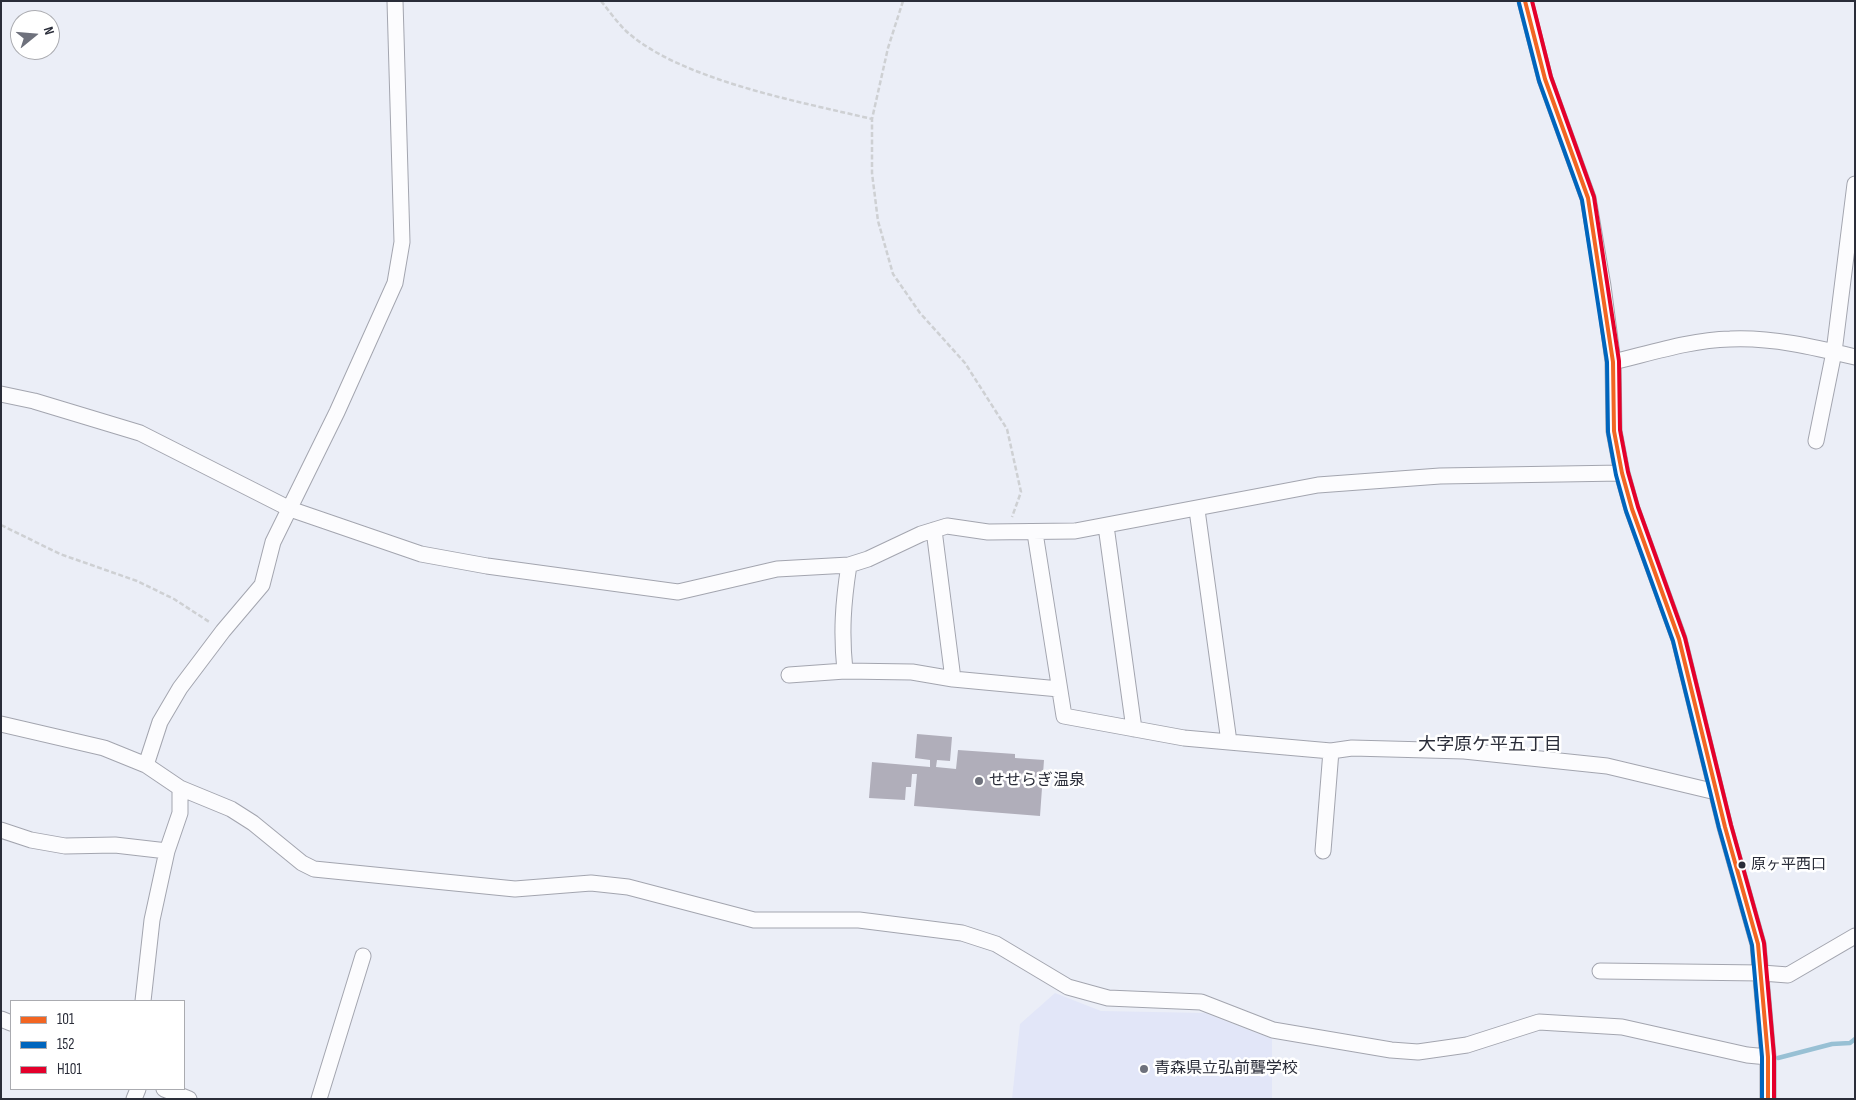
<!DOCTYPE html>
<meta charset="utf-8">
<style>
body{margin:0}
#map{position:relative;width:1856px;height:1100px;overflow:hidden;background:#ebeef7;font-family:"Sofia Sans Condensed",sans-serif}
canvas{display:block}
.frame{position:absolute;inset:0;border:2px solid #2a2d39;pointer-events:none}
.legend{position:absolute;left:10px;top:1000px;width:175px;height:90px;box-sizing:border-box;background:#fff;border:1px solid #aaabb0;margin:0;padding:6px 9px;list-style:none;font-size:15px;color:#2a2d39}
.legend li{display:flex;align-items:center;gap:10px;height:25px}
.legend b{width:25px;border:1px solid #aaabb0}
.north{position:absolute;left:10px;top:10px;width:50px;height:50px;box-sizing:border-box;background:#fff;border:1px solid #aaabb0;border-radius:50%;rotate:73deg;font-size:14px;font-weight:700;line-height:20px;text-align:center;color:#2a2d39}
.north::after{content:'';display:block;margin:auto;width:18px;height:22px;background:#6e717c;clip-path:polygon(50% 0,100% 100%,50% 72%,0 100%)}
</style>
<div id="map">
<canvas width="1856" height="1100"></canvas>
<div class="frame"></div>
<ul class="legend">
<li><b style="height:6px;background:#f26522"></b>101</li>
<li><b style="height:6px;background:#0065bd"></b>152</li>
<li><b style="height:6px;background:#e4002b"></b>H101</li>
</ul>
<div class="north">N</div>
</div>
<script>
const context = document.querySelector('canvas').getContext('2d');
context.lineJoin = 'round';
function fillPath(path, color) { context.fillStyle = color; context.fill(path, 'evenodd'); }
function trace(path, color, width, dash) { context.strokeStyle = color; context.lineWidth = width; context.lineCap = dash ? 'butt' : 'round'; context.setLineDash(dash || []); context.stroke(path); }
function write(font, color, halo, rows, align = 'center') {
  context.font = font + ' "Sofia Sans Condensed","Noto Sans JP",sans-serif'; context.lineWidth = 5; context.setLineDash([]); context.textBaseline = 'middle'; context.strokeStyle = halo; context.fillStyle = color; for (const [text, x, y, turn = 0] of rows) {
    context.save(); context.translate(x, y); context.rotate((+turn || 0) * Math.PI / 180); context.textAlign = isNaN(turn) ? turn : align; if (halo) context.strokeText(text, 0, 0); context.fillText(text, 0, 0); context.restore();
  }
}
fillPath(new Path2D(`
 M 1055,993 L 1101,1011 L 1205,1013 L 1272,1039 L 1272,1099 L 1012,1099 L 1020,1024 Z`), '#e2e6f8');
trace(new Path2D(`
 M 1778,1058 L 1832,1044 L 1850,1043 L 1855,1039`), '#98c0d4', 4.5);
fillPath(new Path2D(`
 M 917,734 L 952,737 L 950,761 L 937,760 L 936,767 L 956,769 L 958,750 L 1015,754 L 1015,758 L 1044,760 L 1040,816 L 914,806 L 917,774 L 912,774 L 911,787 L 906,787 L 905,800 L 869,798 L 872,762 L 930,767 L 930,760 L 915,758 Z`), '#b0aeba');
const minor = new Path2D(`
 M 1525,1 L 1545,79 L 1588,198 L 1603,286 L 1613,362 L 1614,431 L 1622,473 L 1632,509 L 1679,639 L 1725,827 L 1758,944 L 1768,1057 L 1768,1099
 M 1613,362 C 1651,353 1690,340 1730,339 C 1771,337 1814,347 1855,357
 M 1,394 L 34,401 L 140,433 L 290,509 L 421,554 L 487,566 L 678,592 L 777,569 L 849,565 L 868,559 L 921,534 L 947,526 L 988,532 L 1075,531 L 1318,485 L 1440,476 L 1622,473
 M 1816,441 L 1834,352 L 1855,184
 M 1106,526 L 1134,729
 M 934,530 L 953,679
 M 1035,533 L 1064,716 L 1184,738 L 1229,742 L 1197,510
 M 845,671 C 841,633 843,603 849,565
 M 789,675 L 845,671 L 912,672 L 953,679 L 1059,689
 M 1,724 L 104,748 L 146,765 L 180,788 L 231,809 L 253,823 L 302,863 L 314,869 L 515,889 L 591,883 L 628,887 L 754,920 L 859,920 L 962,933 L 996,944 L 1068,987 L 1108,998 L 1201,1002 L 1273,1030 L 1391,1050 L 1418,1052 L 1467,1045 L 1539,1022 L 1622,1027 L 1747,1055 L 1768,1057
 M 1229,742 L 1331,751 L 1352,748 L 1464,751 L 1607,766 L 1716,792
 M 146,765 L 160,722 L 180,688 L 223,631 L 262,585 L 273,542 L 337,412 L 395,283 L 402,242 L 395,1
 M 1,830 L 31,840 L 65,846 L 115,845 L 167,851
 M 1323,851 L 1331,751
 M 1600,971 L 1762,973 L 1788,975 L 1855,936
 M 143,1001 L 152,920 L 167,851 L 180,813 L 180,788
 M 1,1019 L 11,1023
 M 164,1089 L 189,1099
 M 134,1099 L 138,1089
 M 319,1099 L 363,956`);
trace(minor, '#a3a5af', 17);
trace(new Path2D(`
 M 601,1 C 609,11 617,22 626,31 C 680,80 801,102 872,119
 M 903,1 L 888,48 L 872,119 L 872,173 L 878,221 L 893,274 L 920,313 L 965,363 L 1007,429 L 1021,492 L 1012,517
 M 1,525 L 60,554 L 137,581 L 174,599 L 211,623`), '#ced0d3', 2.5, [5, 2.5]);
trace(minor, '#fcfcfe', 15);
trace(new Path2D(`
 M 1525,1 L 1545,79 L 1588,198 L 1613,362 L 1614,431 L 1622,473 L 1632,509 L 1679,639 L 1725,827 L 1758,944 L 1768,1057 L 1768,1099`), '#f26522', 4);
trace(new Path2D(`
 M 1519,3 L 1539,81 L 1582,200 L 1607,362 L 1608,432 L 1616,475 L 1626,511 L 1673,641 L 1719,828 L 1752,945 L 1762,1057 L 1762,1099`), '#0065bd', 4);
trace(new Path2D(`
 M 1532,1 L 1551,77 L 1594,197 L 1619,361 L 1620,430 L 1628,472 L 1638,507 L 1685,638 L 1731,825 L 1764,943 L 1774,1056 L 1774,1099`), '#e4002b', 4);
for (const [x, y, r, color] of [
 [979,781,5,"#6e717c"],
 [1742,865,4.5,"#2a2d39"],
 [1144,1069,5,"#6e717c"]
]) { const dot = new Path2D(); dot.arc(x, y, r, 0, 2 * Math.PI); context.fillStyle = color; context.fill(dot); trace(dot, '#fff', 2); }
write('15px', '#2a2d39', '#fff', [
 ["原ヶ平西口",1751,865]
], 'left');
write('16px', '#2a2d39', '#fff', [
 ["せせらぎ温泉",989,781],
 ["青森県立弘前聾学校",1154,1069]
], 'left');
write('18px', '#2a2d39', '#fff', [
 ["大字原ケ平五丁目",1490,745]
]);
</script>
